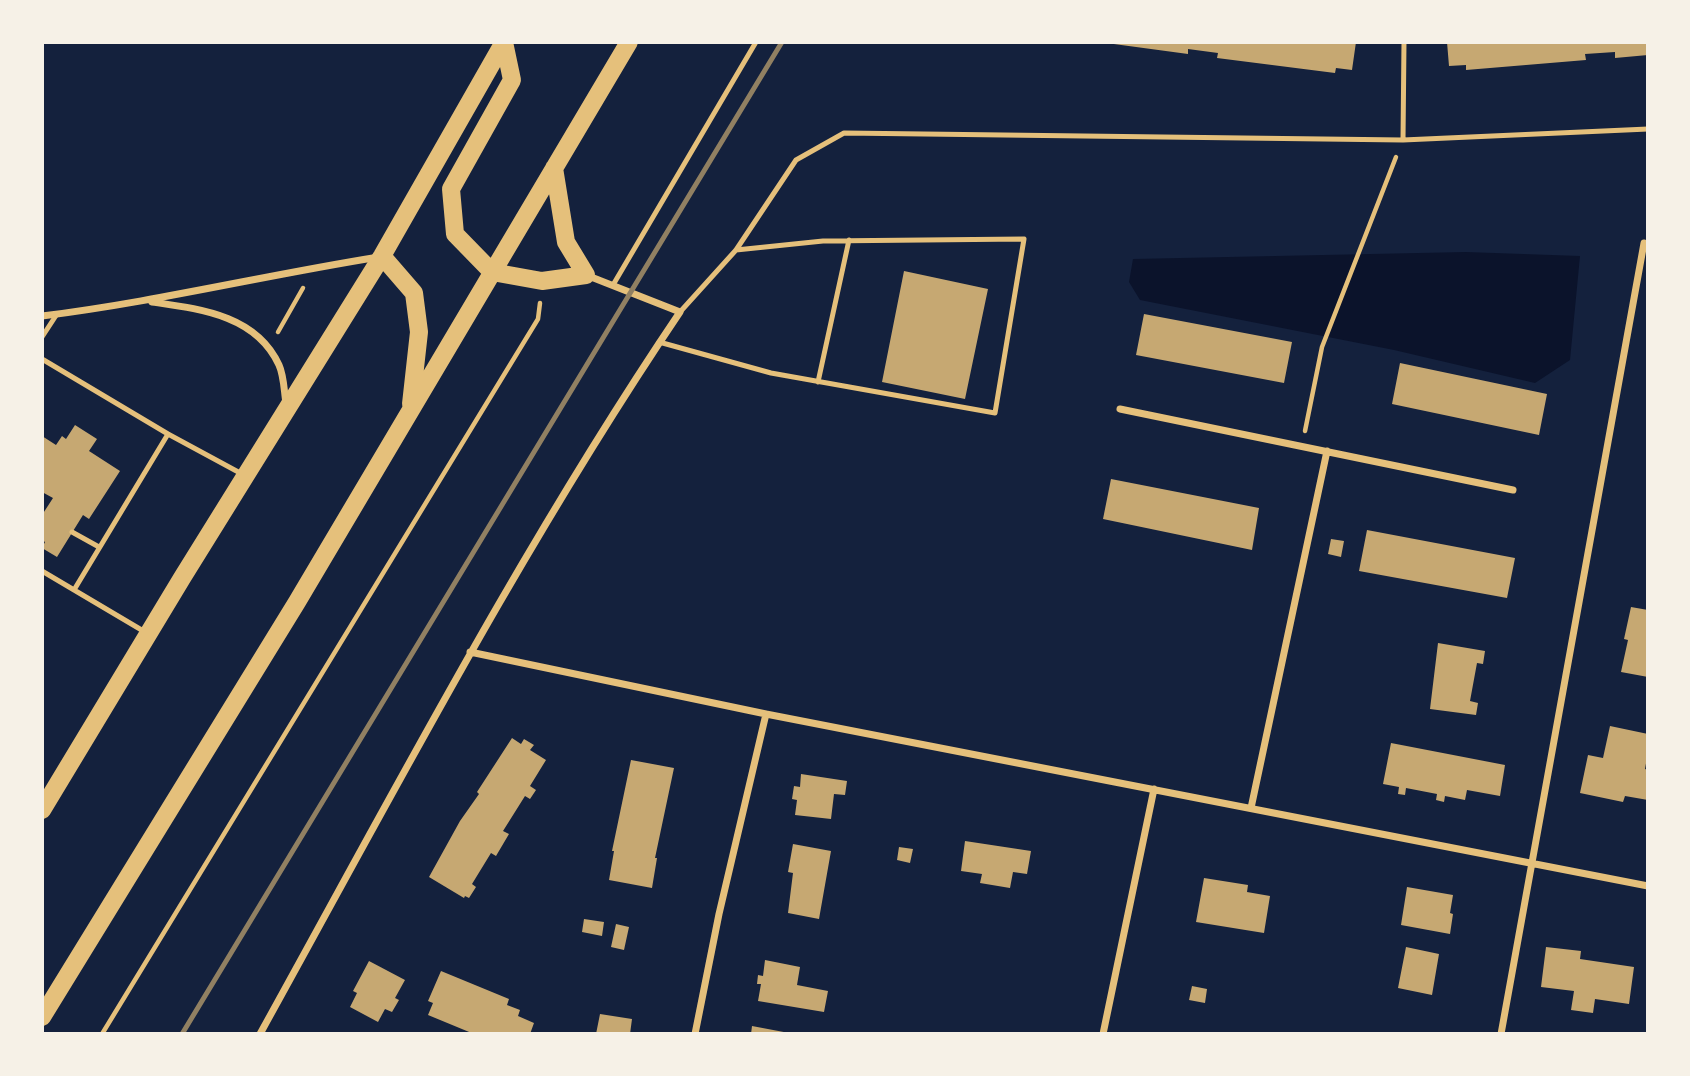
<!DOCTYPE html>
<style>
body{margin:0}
#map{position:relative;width:1690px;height:1076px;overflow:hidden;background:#14213d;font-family:"Source Sans 3",sans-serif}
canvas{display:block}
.frame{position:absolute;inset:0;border:44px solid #f6f1e7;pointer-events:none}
</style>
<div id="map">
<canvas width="1690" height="1076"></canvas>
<div class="frame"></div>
</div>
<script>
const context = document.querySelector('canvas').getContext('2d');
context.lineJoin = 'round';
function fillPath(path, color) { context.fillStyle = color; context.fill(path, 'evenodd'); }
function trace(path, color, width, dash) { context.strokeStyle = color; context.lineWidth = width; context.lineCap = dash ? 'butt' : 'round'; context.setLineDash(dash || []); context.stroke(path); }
fillPath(new Path2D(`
 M 1466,252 L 1580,256 L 1570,360 L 1535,383 L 1394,350 L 1140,300 L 1129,282 L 1133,259 Z`), '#0b132b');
fillPath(new Path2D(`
 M 1099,42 L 1356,42 L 1352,70 L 1336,68 L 1335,73 L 1217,58 L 1218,53 L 1188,49 L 1188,54 Z
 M 1447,42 L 1648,42 L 1648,55 L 1615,58 L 1615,52 L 1585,54 L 1586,60 L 1466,70 L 1466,65 L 1449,66 Z
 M 904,271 L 988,289 L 965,399 L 882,382 Z
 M 1144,314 L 1292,342 L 1284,383 L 1136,355 Z
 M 1400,363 L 1547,394 L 1539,435 L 1392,404 Z
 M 75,425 L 97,439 L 89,451 L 120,471 L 89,519 L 83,515 L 57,557 L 42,548 L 45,542 L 42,540 L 42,515 L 53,498 L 42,492 L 42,436 L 56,445 L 62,436 L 66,439 Z
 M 1111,479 L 1259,508 L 1252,550 L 1103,519 Z
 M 1367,530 L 1515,558 L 1507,598 L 1359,571 Z
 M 1331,539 L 1344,541 L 1341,557 L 1328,554 Z
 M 1631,607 L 1648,610 L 1648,677 L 1621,672 L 1628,640 L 1624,639 Z
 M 1438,643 L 1485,651 L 1483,664 L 1477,663 L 1470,701 L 1478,703 L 1476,715 L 1430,709 Z
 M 1610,726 L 1648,734 L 1648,752 L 1645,769 L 1648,770 L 1648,800 L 1625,796 L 1623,802 L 1580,793 L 1588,755 L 1603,758 Z
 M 512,738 L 521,744 L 524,739 L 534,745 L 530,750 L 546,760 L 530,786 L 536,790 L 530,799 L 525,796 L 503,831 L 509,834 L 496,856 L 491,853 L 472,884 L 476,887 L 469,898 L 465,896 L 464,898 L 429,877 L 460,821 L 479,794 L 477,792 Z
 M 1391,743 L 1505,765 L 1500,796 L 1467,790 L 1465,800 L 1445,796 L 1444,802 L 1436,800 L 1437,794 L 1406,788 L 1405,795 L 1398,794 L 1399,787 L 1383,784 Z
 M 631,760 L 674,768 L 655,858 L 657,858 L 652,888 L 609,880 L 614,851 L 612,851 Z
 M 801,774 L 847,781 L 845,795 L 834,794 L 831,819 L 795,815 L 797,800 L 792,799 L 794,786 L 800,787 Z
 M 965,841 L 1031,851 L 1027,874 L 1013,872 L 1010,888 L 980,883 L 982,874 L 961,871 Z
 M 793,844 L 831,851 L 819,919 L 788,913 L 793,873 L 788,872 Z
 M 899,847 L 913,849 L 910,863 L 897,860 Z
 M 1204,878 L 1248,885 L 1247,892 L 1270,896 L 1264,933 L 1196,922 Z
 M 1407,887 L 1453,895 L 1450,913 L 1453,914 L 1450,934 L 1401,925 Z
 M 584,919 L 604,922 L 602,936 L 582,932 Z
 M 616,924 L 629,927 L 624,950 L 611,947 Z
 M 1406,947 L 1439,954 L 1432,995 L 1398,988 Z
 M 1546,947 L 1581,951 L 1580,959 L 1634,967 L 1629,1004 L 1595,999 L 1593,1013 L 1571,1010 L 1574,991 L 1541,987 Z
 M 765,960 L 800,967 L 797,985 L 828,991 L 824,1012 L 758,1001 L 761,984 L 757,984 L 758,975 L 763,976 Z
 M 369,961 L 405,980 L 395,998 L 399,1000 L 392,1012 L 385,1009 L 378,1022 L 350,1007 L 357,993 L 353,991 Z
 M 441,971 L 509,999 L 507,1005 L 520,1010 L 518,1016 L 534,1023 L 530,1034 L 474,1034 L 428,1015 L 433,1003 L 428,1001 Z
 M 1192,986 L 1207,989 L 1205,1003 L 1189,1000 Z
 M 600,1014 L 632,1019 L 630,1034 L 596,1034 Z
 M 752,1026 L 789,1033 L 789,1034 L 751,1034 Z`), '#c6a872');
trace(new Path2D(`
 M 278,332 L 303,288
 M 1305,431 L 1322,347 L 1396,157
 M 102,1034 L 538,319 L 540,303`), '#e5c07b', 4.5);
trace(new Path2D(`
 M 1403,140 L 1404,42
 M 613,285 L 756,42
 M 680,312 L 736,250 L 796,160 L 844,133 L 1403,140 L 1648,129
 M 42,337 L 57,314
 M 659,342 L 771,373 L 995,413 L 1024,239 L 823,241 L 736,250
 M 42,359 L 168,434 L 74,590
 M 818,382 L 849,240
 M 168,434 L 242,474
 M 72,532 L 99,547
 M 42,571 L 145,632`), '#e5c07b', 5);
trace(new Path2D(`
 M 152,302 C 200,309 256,315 279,365 C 284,376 284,391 286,403
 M 42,316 C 155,302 266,275 379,257
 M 1120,409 L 1513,490
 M 470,652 L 766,714 L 1648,886
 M 1251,808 L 1327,451
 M 260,1034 C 395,790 524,543 680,312 L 586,275
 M 695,1034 L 719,914 L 766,714
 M 1103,1034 L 1154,789
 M 1501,1034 L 1644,243`), '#e5c07b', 7);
trace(new Path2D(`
 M 504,42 L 512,80 L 451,189 L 455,234 L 492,272 L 542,281 L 586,275 L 566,242 L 554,168
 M 382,256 L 414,293 L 419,332 L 411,404
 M 42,810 L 182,578 L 382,256 L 504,42
 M 42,1017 L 297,602 L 629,42`), '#e5c07b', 18);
trace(new Path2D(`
 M 182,1034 L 782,42`), '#918062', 5);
</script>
